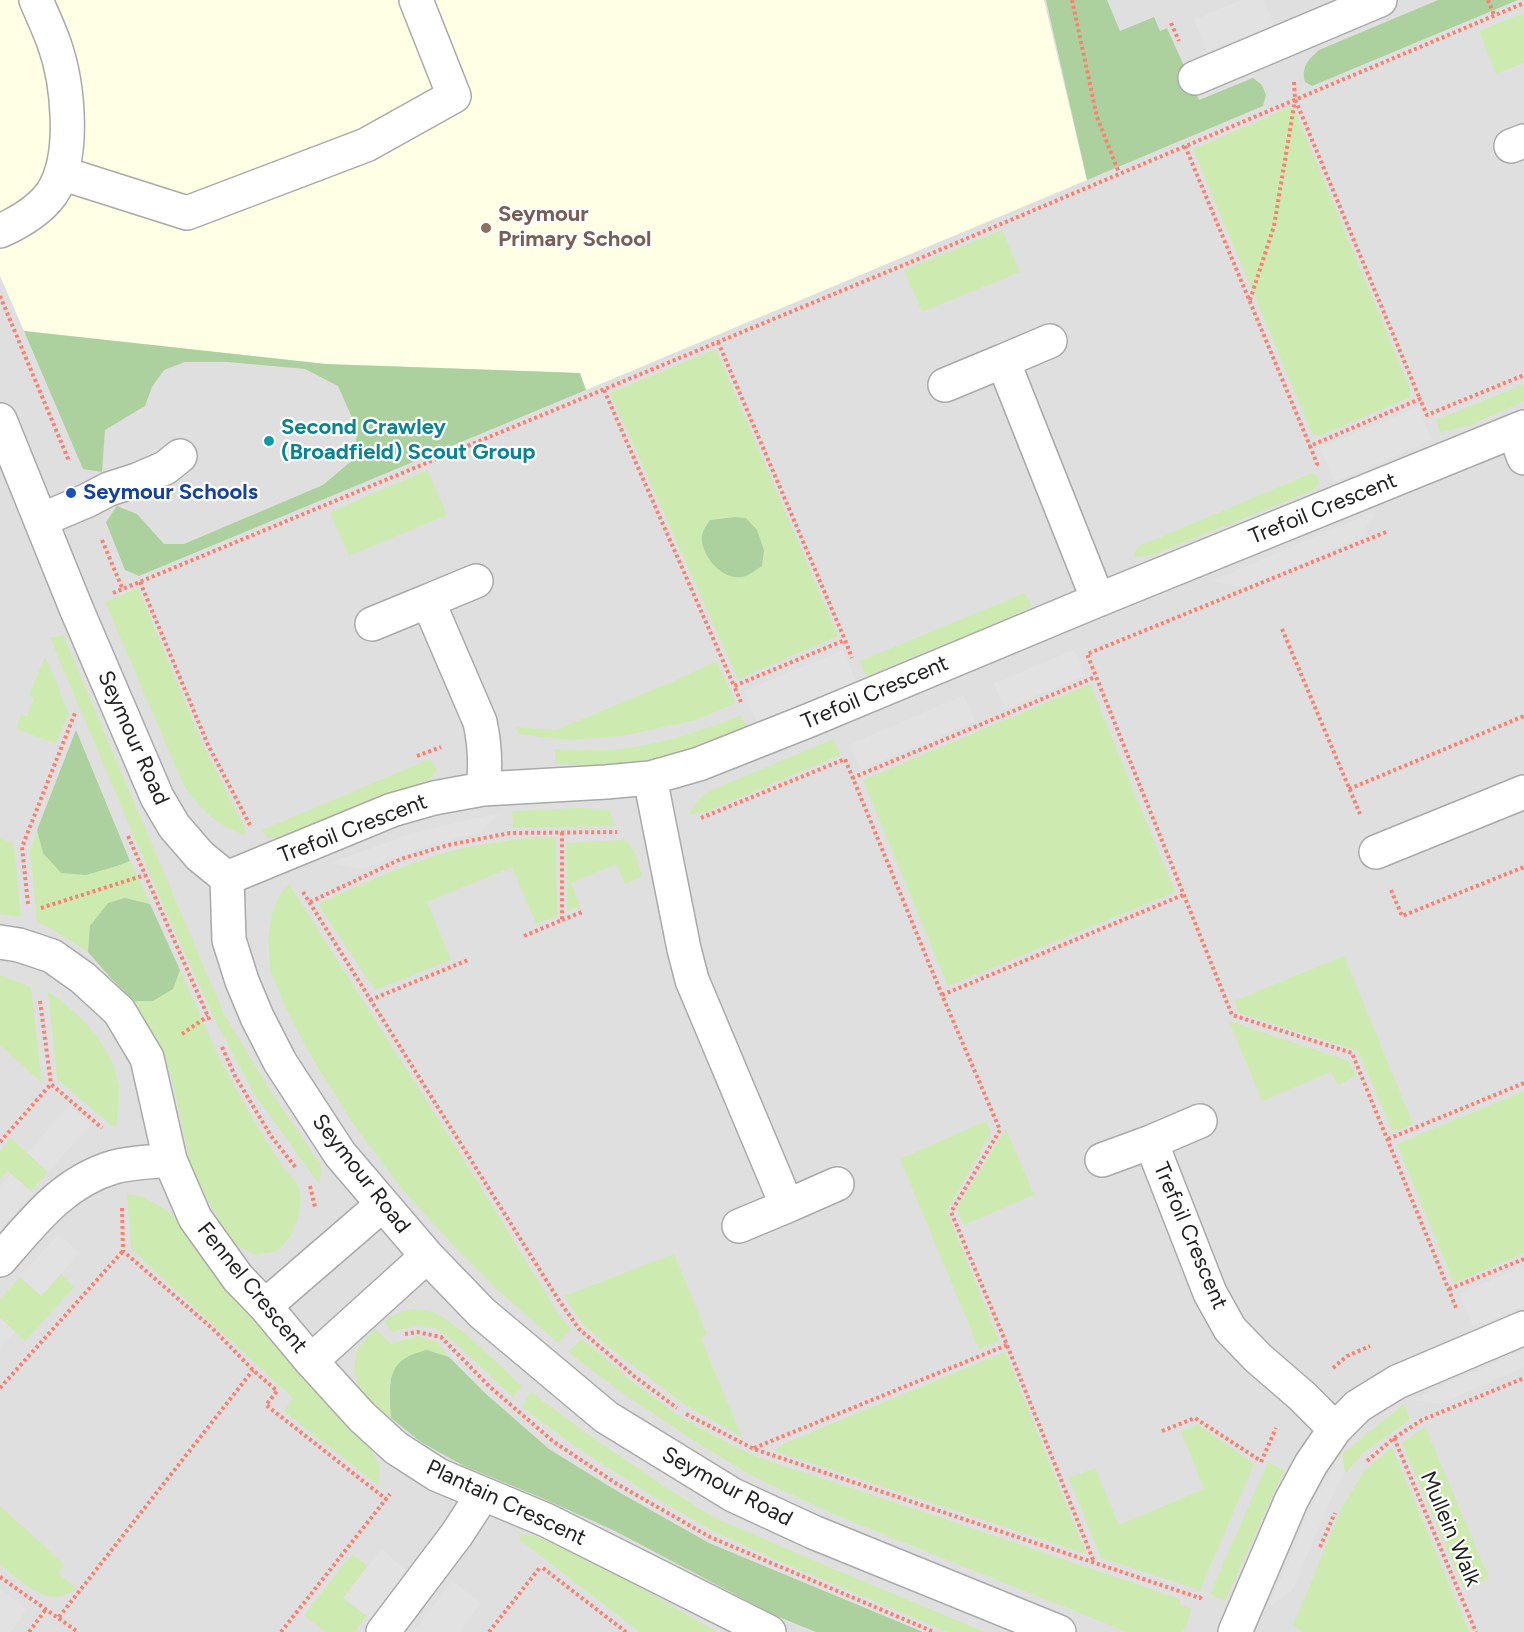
<!DOCTYPE html>
<style>
body{margin:0}
canvas{display:block;background:#f2efe9}
</style>
<canvas width="1524" height="1632"></canvas>
<script>
const context = document.querySelector('canvas').getContext('2d');
context.lineJoin = 'round';
function fillPath(path, color) { context.fillStyle = color; context.fill(path, 'evenodd'); }
function trace(path, color, width, dash) { context.strokeStyle = color; context.lineWidth = width; context.lineCap = dash ? 'butt' : 'round'; context.setLineDash(dash || []); context.stroke(path); }
function write(font, color, halo, rows, align = 'center') {
  context.font = font + ' Figtree,sans-serif'; context.lineWidth = 4.5; context.setLineDash([]); context.textBaseline = 'middle'; context.strokeStyle = halo; context.fillStyle = color; for (const [text, x, y, turn = 0] of rows) {
    context.save(); context.translate(x, y); context.rotate((+turn || 0) * Math.PI / 180); context.textAlign = isNaN(turn) ? turn : align; if (halo) context.strokeText(text, 0, 0); context.fillText(text, 0, 0); context.restore();
  }
}
fillPath(new Path2D(`
 M 0,0 L 1524,0 L 1524,1632 L 0,1632 Z`), '#e0dfdf');
fillPath(new Path2D(`
 M 0,0 L 1044,0 L 1087,180 L 586,390 L 579,373 L 326,364 L 24,331 L 0,276 Z`), '#ffffe5');
fillPath(new Path2D(`
 M 1524,13 L 1524,63 L 1496,74 L 1479,31 Z
 M 1293,106 L 1411,391 L 1410,397 L 1319,436 L 1312,433 L 1193,149 Z
 M 1002,230 L 1020,272 L 922,312 L 904,270 Z
 M 716,349 L 838,636 L 738,679 L 610,393 Z
 M 1524,384 L 1524,401 L 1473,424 L 1440,433 L 1436,420 Z
 M 427,470 L 447,515 L 349,556 L 330,512 Z
 M 1312,473 L 1317,476 L 1319,483 L 1314,490 L 1153,555 L 1134,557 L 1137,547 Z
 M 138,588 L 202,743 L 246,830 L 245,835 C 215,824 202,811 184,786 L 105,602 Z
 M 1025,593 L 1032,606 L 1004,620 L 866,676 L 860,661 Z
 M 63,635 L 224,1014 L 267,1086 L 321,1166 L 320,1185 L 253,1092 L 214,1018 L 163,905 L 50,638 Z
 M 45,656 L 69,714 L 55,744 L 16,728 L 21,715 L 27,716 L 34,698 L 29,695 Z
 M 716,661 L 736,703 L 696,720 L 622,736 L 569,740 L 518,734 L 516,727 L 556,730 L 674,681 Z
 M 1090,684 L 1175,892 L 948,986 L 863,780 Z
 M 741,715 L 747,728 C 706,745 664,760 619,764 C 598,766 576,765 555,763 L 555,749 C 581,750 608,751 634,747 C 671,741 706,729 741,715 Z
 M 833,739 L 840,755 L 705,812 L 688,815 L 697,802 L 707,792 Z
 M 430,759 L 437,770 L 430,780 L 390,793 L 278,838 L 268,838 L 262,830 Z
 M 582,808 L 609,810 L 615,826 L 513,828 L 512,811 Z
 M 37,830 L 43,853 L 117,866 L 130,861 L 150,904 L 125,898 L 91,926 L 88,952 L 52,929 L 37,922 L 30,850 Z
 M 533,837 L 556,837 L 557,916 L 536,924 L 512,867 L 427,902 L 451,960 L 375,990 L 318,904 C 354,888 390,870 429,858 C 462,846 498,842 533,837 Z
 M 0,838 L 14,844 L 21,917 L 0,914 Z
 M 624,840 C 636,848 638,863 642,876 L 625,884 L 616,864 L 571,883 L 580,906 L 567,912 L 566,843 Z
 M 289,884 L 467,1165 L 561,1318 L 571,1329 L 558,1343 L 499,1291 L 451,1243 L 402,1189 L 352,1122 L 308,1051 L 282,1000 L 270,968 L 268,939 L 272,914 L 279,895 Z
 M 1344,956 L 1413,1124 L 1393,1132 L 1358,1051 L 1239,1013 L 1234,1001 Z
 M 180,970 L 220,1060 L 258,1128 L 283,1167 L 298,1185 L 301,1200 L 298,1218 L 290,1237 L 277,1251 L 256,1255 L 238,1246 L 221,1224 L 202,1190 L 189,1159 L 173,1083 L 164,1057 L 134,1001 L 153,1001 L 173,989 Z
 M 0,975 L 31,987 L 42,1083 L 0,1045 Z
 M 48,992 C 80,1013 113,1046 119,1087 C 120,1100 117,1115 116,1129 L 57,1079 Z
 M 1229,1021 L 1349,1061 L 1356,1076 L 1338,1085 L 1331,1072 L 1262,1101 Z
 M 1524,1091 L 1524,1253 L 1454,1283 L 1397,1144 Z
 M 986,1121 L 991,1132 L 947,1211 L 999,1341 L 979,1349 L 900,1159 Z
 M 1006,1129 L 1034,1195 L 964,1225 L 956,1209 Z
 M 11,1138 L 48,1172 L 31,1191 L 8,1171 L 0,1179 L 0,1151 Z
 M 127,1194 L 140,1196 L 156,1204 L 173,1215 L 219,1277 L 311,1384 L 372,1451 C 379,1464 382,1470 378,1485 L 284,1411 L 293,1398 L 131,1249 Z
 M 674,1254 L 707,1334 L 701,1339 L 742,1437 L 687,1406 L 610,1348 L 583,1324 L 564,1296 Z
 M 61,1274 L 74,1287 L 25,1341 L 0,1318 L 0,1299 L 20,1277 L 41,1296 Z
 M 411,1309 C 417,1309 424,1309 430,1311 C 459,1322 498,1365 522,1386 L 513,1397 L 451,1339 L 433,1327 L 415,1326 L 392,1332 L 384,1321 L 398,1313 Z
 M 375,1328 L 391,1344 L 417,1336 L 437,1342 L 449,1357 L 427,1350 L 390,1381 L 391,1418 L 373,1406 L 360,1391 L 354,1372 L 356,1351 Z
 M 582,1339 L 635,1384 L 682,1418 L 739,1449 L 771,1462 L 921,1511 L 1180,1599 L 1180,1604 L 1191,1609 L 1187,1625 L 1182,1632 L 1127,1632 L 838,1516 L 756,1478 L 704,1447 L 621,1392 L 568,1352 Z
 M 1005,1352 L 1086,1554 L 775,1451 L 783,1444 Z
 M 531,1392 L 586,1433 L 662,1485 L 715,1518 L 836,1570 L 985,1632 L 948,1632 L 776,1560 L 711,1530 L 654,1497 L 579,1449 L 522,1407 Z
 M 1404,1404 L 1410,1419 L 1363,1453 L 1345,1474 L 1342,1454 Z
 M 1197,1424 L 1254,1464 L 1200,1590 L 1101,1558 L 1069,1478 L 1095,1468 L 1119,1525 L 1204,1489 L 1181,1432 Z
 M 1425,1427 L 1489,1578 L 1464,1589 L 1402,1443 Z
 M 1392,1447 L 1469,1632 L 1303,1632 L 1293,1626 L 1341,1509 L 1364,1471 Z
 M 1268,1462 L 1284,1470 L 1225,1601 L 1210,1594 Z
 M 0,1506 L 64,1564 L 58,1573 L 76,1588 C 50,1612 22,1581 0,1565 Z
 M 519,1534 L 535,1536 L 599,1564 L 717,1632 L 640,1632 L 520,1540 Z
 M 352,1554 L 368,1566 L 344,1598 L 367,1616 L 354,1632 L 325,1632 L 304,1615 Z`), '#cdebb0');
fillPath(new Path2D(`
 M 1046,0 L 1107,0 L 1120,31 L 1154,17 L 1160,31 L 1167,28 L 1199,100 L 1253,78 L 1262,85 L 1266,95 L 1263,106 L 1087,180 Z
 M 1438,0 L 1518,0 L 1312,86 L 1305,82 C 1301,67 1308,60 1319,50 Z
 M 24,331 L 326,364 L 580,373 L 586,390 L 139,576 L 125,570 L 106,522 L 117,506 L 137,514 L 164,544 L 184,544 L 323,485 L 355,458 L 357,429 L 338,386 L 305,369 L 228,362 L 185,362 L 164,370 L 152,387 L 145,406 L 105,430 L 102,472 L 83,469 Z
 M 735,517 L 746,518 L 757,530 L 764,550 L 762,566 C 757,569 751,574 746,576 C 725,583 705,560 702,542 C 700,534 706,526 710,520 Z
 M 76,730 L 130,861 L 117,866 L 86,875 L 61,873 L 43,853 L 37,830 Z
 M 125,898 L 150,904 L 180,970 L 173,989 L 153,1001 L 134,1001 L 110,977 L 88,952 L 90,926 L 108,903 Z
 M 427,1350 L 449,1357 L 486,1394 L 549,1449 L 617,1491 L 709,1543 L 923,1632 L 816,1632 L 774,1615 L 615,1531 L 542,1498 L 464,1466 L 421,1442 L 391,1418 C 390,1382 384,1360 427,1350 Z`), '#add19e');
fillPath(new Path2D(`
 M 1241,0 L 1264,0 L 1274,24 L 1207,52 L 1194,20 Z
 M 1418,407 L 1432,440 L 1335,482 L 1320,448 Z
 M 1376,511 L 1360,539 L 1243,587 L 1212,581 Z
 M 843,650 L 857,684 L 758,726 L 744,691 Z
 M 1074,650 L 1085,676 L 1004,709 L 994,683 Z
 M 964,695 L 975,721 L 861,769 L 850,744 Z
 M 502,812 L 478,833 L 437,842 L 362,869 L 329,863 L 417,832 Z
 M 69,1105 L 91,1124 L 48,1172 L 27,1153 Z
 M 11,1174 L 34,1194 L 0,1230 L 0,1186 Z
 M 58,1234 L 80,1253 L 41,1296 L 20,1277 Z
 M 1524,1267 L 1524,1306 L 1473,1327 L 1460,1293 Z
 M 0,1318 L 15,1332 L 0,1349 Z
 M 1524,1350 L 1524,1367 L 1440,1404 L 1410,1400 Z
 M 1342,1454 L 1345,1474 L 1332,1497 L 1292,1591 L 1266,1609 L 1290,1559 L 1308,1513 L 1324,1483 Z
 M 381,1549 L 408,1571 L 371,1619 L 343,1598 Z
 M 452,1581 L 481,1603 L 460,1632 L 413,1632 Z
 M 0,1589 L 27,1609 L 11,1632 L 0,1632 Z`), '#e2e2e2');
const minor = new Path2D(`
 M 1195,78 L 1380,0
 M 1511,146 L 1524,141
 M 61,173 L 187,213 L 366,145 L 454,96 L 416,0
 M 0,231 C 18,223 40,210 52,193 C 76,157 68,82 54,43 C 49,29 42,14 36,0
 M 1003,361 L 1050,341
 M 945,385 L 1003,361 L 1098,600
 M 0,420 L 76,608 L 157,797 L 174,826 L 200,856 L 227,878 L 229,940 L 242,981 L 257,1017 L 280,1062 L 340,1154 L 427,1256 L 482,1313 L 606,1417 L 733,1495 L 813,1532 L 1059,1632
 M 1514,431 L 1524,458
 M 41,520 L 86,501 L 109,489 L 137,480 L 165,468 L 180,456
 M 428,601 L 476,581
 M 372,624 L 428,601 L 480,722 C 485,745 486,766 483,789
 M 650,778 L 684,949 L 692,980 L 787,1206 L 739,1226
 M 1376,852 L 1524,792
 M 227,878 L 392,810 L 434,798 L 483,789 L 606,782 L 650,778 L 699,764 L 810,720 L 1098,600 L 1524,427
 M 0,942 L 19,945 L 52,956 L 83,978 L 119,1011 L 147,1058 L 170,1160 L 195,1218 L 238,1278 L 265,1306 L 311,1361 L 362,1417 L 396,1448 L 438,1475 L 546,1520 L 769,1632
 M 1151,1142 L 1200,1121
 M 1102,1160 L 1151,1142 L 1210,1293 L 1230,1329 L 1258,1358 L 1302,1396 L 1335,1429
 M 787,1206 L 837,1184
 M 0,1260 C 34,1221 63,1182 114,1167 C 132,1162 152,1162 170,1160
 M 265,1306 L 382,1205
 M 311,1361 L 427,1256
 M 383,1632 L 457,1534 L 483,1494
 M 1235,1632 L 1291,1501 L 1311,1464 L 1335,1429 L 1358,1406 L 1397,1382 L 1524,1328`);
trace(minor, '#a9a9a9', 36);
trace(new Path2D(`
 M 1072,0 L 1097,117 L 1119,173
 M 1488,0 L 1494,15
 M 1171,23 L 1179,41
 M 1294,82 L 1295,99 L 1420,399
 M 1185,146 L 1310,446
 M 0,296 L 69,461
 M 1250,300 L 1274,226 L 1295,100
 M 718,342 L 845,640
 M 604,390 L 734,686
 M 1316,465 L 1317,464 L 1310,446 L 1420,399 L 1427,415 L 1524,375
 M 1386,532 L 1087,654 L 1232,1015 L 1352,1053 L 1457,1310
 M 102,540 L 123,590
 M 140,582 L 208,745 L 250,825
 M 113,593 L 923,257 L 1524,3
 M 1282,629 L 1360,814
 M 741,702 L 734,686 L 845,640 L 852,658
 M 417,756 L 441,747
 M 852,778 L 1095,677
 M 1349,789 L 1524,716
 M 701,818 L 845,759 L 942,995 L 1000,1130 L 951,1212 L 1007,1345 L 1094,1562
 M 128,836 L 210,1021
 M 1391,890 L 1402,916 L 1524,867
 M 303,892 L 558,1299 L 579,1329 L 634,1376 L 677,1408
 M 310,902 L 401,859 L 448,845 L 510,833 L 617,832
 M 28,904 L 22,847 L 75,713
 M 41,908 L 145,875
 M 562,920 L 582,912
 M 524,936 L 562,920 L 562,832
 M 942,995 L 1183,895
 M 370,1000 L 468,960
 M 40,1001 L 51,1084
 M 182,1034 L 208,1016
 M 222,1047 L 235,1076 L 271,1136 L 296,1168
 M 1388,1139 L 1524,1083
 M 0,1142 L 51,1084 L 102,1128
 M 310,1186 L 315,1207
 M 122,1208 L 123,1251 L 213,1329 L 253,1370 L 277,1391 L 266,1405 L 386,1499 L 390,1494
 M 1449,1289 L 1524,1259
 M 405,1334 L 417,1332 L 441,1337 L 490,1387 L 554,1442 L 617,1484 L 710,1537 L 934,1632
 M 1333,1368 L 1347,1356 L 1370,1346
 M 0,1388 L 123,1251
 M 686,1414 L 754,1449 L 1200,1598 L 1202,1595
 M 1162,1431 L 1195,1418 L 1261,1461
 M 1394,1438 L 1476,1632
 M 754,1448 L 1007,1345
 M 1367,1461 L 1394,1438 L 1422,1420 L 1524,1378
 M 1261,1462 L 1276,1428
 M 1320,1547 L 1335,1513
 M 543,1568 L 626,1632
 M 0,1577 L 78,1632
 M 59,1617 L 253,1370
 M 29,1632 L 46,1609
 M 281,1632 L 386,1499
 M 489,1632 L 541,1566`), '#fa8072', 4, [3, 3]);
trace(minor, '#fff', 33);
for (const [x, y, r, color] of [
 [486,228,6,"#8d6e63"],
 [269,441,6,"#0f9aa8"],
 [71,493,6,"#1a4fb4"]
]) { const dot = new Path2D(); dot.arc(x, y, r, 0, 2 * Math.PI); context.fillStyle = color; context.fill(dot); trace(dot, '#fff', 2); }
write('bold 22px', '#785e54', '#fff', [
 ["Seymour",498,215],
 ["Primary School",498,240]
], 'left');
write('bold 22px', '#0d838f', '#fff', [
 ["Second Crawley",281,428],
 ["(Broadfield) Scout Group",281,453]
], 'left');
write('bold 22px', '#164399', '#fff', [
 ["Seymour Schools",83,493]
], 'left');
write('22px', '#222', '#fff', [
 ["Trefoil Crescent",1323,509,-22],
 ["Trefoil Crescent",875,693,-23],
 ["Seymour Road",133,738,66],
 ["Trefoil Crescent",353,829,-21],
 ["Seymour Road",361,1174,52],
 ["Trefoil Crescent",1190,1236,67],
 ["Fennel Crescent",252,1288,51],
 ["Seymour Road",727,1487,28],
 ["Plantain Crescent",506,1503,25],
 ["Mullein Walk",1450,1529,67]
]);
</script>
